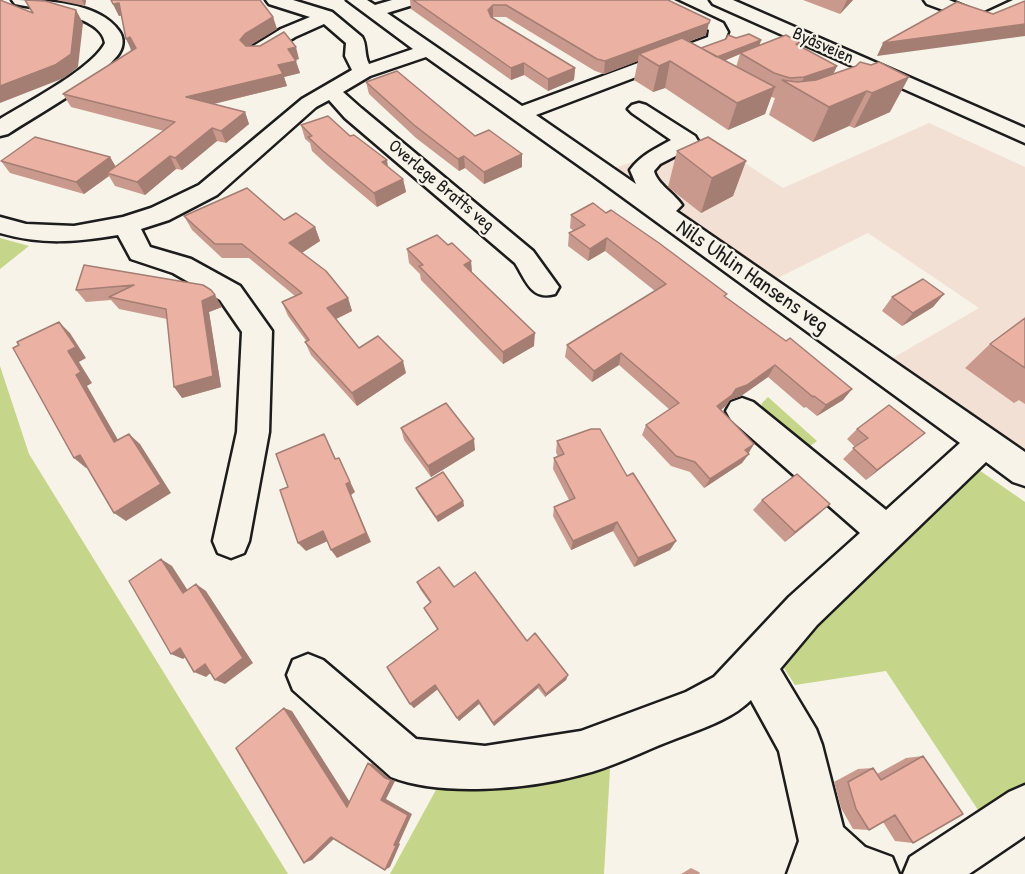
<!DOCTYPE html>
<meta charset="utf-8">
<style>
body{margin:0}
canvas{display:block;background:#f7f3e8}
</style>
<canvas width="1025" height="874"></canvas>
<script>
const context = document.querySelector('canvas').getContext('2d');
context.lineJoin = 'round';
function fillPath(path, color) { context.fillStyle = color; context.fill(path, 'evenodd'); }
function trace(path, color, width, dash) { context.strokeStyle = color; context.lineWidth = width; context.lineCap = dash ? 'butt' : 'round'; context.setLineDash(dash || []); context.stroke(path); }
function write(font, color, halo, rows, align = 'center') {
  context.font = font + ' "Patrick Hand",sans-serif'; context.lineWidth = 4.5; context.setLineDash([]); context.textBaseline = 'middle'; context.strokeStyle = halo; context.fillStyle = color; for (const [text, x, y, turn = 0] of rows) {
    context.save(); context.translate(x, y); context.rotate((+turn || 0) * Math.PI / 180); context.textAlign = isNaN(turn) ? turn : align; if (halo) context.strokeText(text, 0, 0); context.fillText(text, 0, 0); context.restore();
  }
}
fillPath(new Path2D(`
 M 929,123 L 1025,167 L 1025,471 L 879,366 L 979,308 L 868,233 L 764,285 L 603,172 L 705,137 L 783,188 Z`), '#f3e0d4');
fillPath(new Path2D(`
 M 0,238 L 29,246 L 0,269 Z
 M 0,366 L 29,454 L 288,874 L 0,874 Z
 M 768,397 L 817,441 L 810,446 L 793,444 L 760,413 L 762,403 Z
 M 979,470 L 1025,502 L 1025,787 L 982,816 L 886,671 L 795,685 L 780,662 L 842,589 Z
 M 610,769 L 604,874 L 390,874 L 437,788 Z`), '#c5d589');
const minor = new Path2D(`
 M 12,0 C 45,0 99,2 119,31 C 125,39 123,49 117,56 C 92,86 41,112 8,134 L 0,136 L 0,119 C 26,103 92,69 105,43 C 102,15 38,9 15,4 Z
 M 266,0 L 293,0 L 332,12 L 362,37 C 367,45 364,55 369,64 L 413,49 L 347,0 L 367,0 L 375,5 L 392,0 L 419,0 L 416,4 L 387,13 L 522,106 L 708,37 L 709,30 L 654,4 L 651,0 L 674,0 L 723,23 L 728,32 L 723,44 L 536,115 L 636,184 L 630,170 C 641,155 655,149 671,140 L 632,113 L 628,109 L 632,105 L 639,103 L 646,105 L 695,136 L 698,141 L 695,146 L 660,164 L 654,171 C 657,184 675,194 682,205 L 676,211 L 1025,452 L 1025,486 L 1013,482 L 986,462 L 817,625 L 780,669 L 816,729 L 822,745 L 843,827 L 865,847 L 892,857 L 899,874 L 787,874 L 799,841 L 779,751 L 751,700 C 730,721 697,730 670,741 C 641,752 611,768 580,775 C 529,789 441,797 391,777 L 293,690 L 287,675 L 293,660 L 308,654 L 323,660 L 416,739 L 485,746 L 581,731 L 686,692 L 714,677 L 789,597 L 860,533 L 731,420 L 726,411 L 731,402 L 742,398 L 753,402 L 886,510 L 960,443 L 595,177 L 426,57 L 370,76 L 343,92 L 361,108 L 533,251 L 559,287 L 555,294 C 531,301 526,280 515,263 L 345,118 L 329,100 L 316,107 L 217,195 L 169,220 L 141,229 L 150,247 L 191,259 L 240,286 L 272,331 L 269,432 L 249,541 L 244,553 L 231,558 L 218,553 L 213,541 L 237,432 L 242,332 L 220,300 L 173,273 L 131,259 L 118,235 C 75,242 42,245 0,233 L 0,217 L 26,224 L 74,226 L 123,217 L 151,208 L 199,185 L 302,99 L 352,70 L 345,56 L 346,43 L 324,24 L 295,37 L 264,56 L 250,56 L 247,52 L 250,48 L 281,29 L 310,17 L 269,4 Z
 M 924,0 L 949,0 L 983,14 L 1013,0 L 1025,0 L 1025,8 L 984,25 L 927,4 Z
 M 1025,785 L 1025,836 L 969,874 L 903,874 L 910,857 L 1009,792 Z`);
const major = new Path2D(`
 M 710,0 L 733,0 L 1025,128 L 1025,143 L 713,4 Z`);
trace(minor, '#1c1c1c', 5);
trace(major, '#1c1c1c', 5);
fillPath(minor, '#f7f3e8');
fillPath(major, '#f7f3e8');
fillPath(new Path2D(`
 M 56,0 L 86,0 L 85,6 Z
 M 410,0 L 668,0 L 706,35 L 688,42 L 701,48 L 736,38 L 761,40 L 759,46 L 799,46 L 837,66 L 833,74 L 856,66 L 890,112 L 854,128 L 849,126 L 813,142 L 769,115 L 775,98 L 771,97 L 765,114 L 728,130 L 665,88 L 653,92 L 634,80 L 638,61 L 604,74 L 595,71 L 506,17 L 492,17 L 575,68 L 574,80 L 548,91 L 524,75 L 511,80 L 411,9 ZM 740,54 L 736,67 L 724,61 Z
 M 803,0 L 853,0 L 840,14 Z
 M 113,4 L 273,17 L 277,29 L 249,46 L 299,59 L 295,60 L 300,73 L 284,77 L 287,86 L 214,104 L 245,112 L 249,124 L 226,143 L 217,141 L 182,170 L 176,169 L 145,195 L 115,186 L 109,176 L 84,194 L 10,173 L 1,161 L 110,157 L 116,167 L 164,131 L 71,107 L 63,94 L 131,51 L 121,15 L 119,16 Z
 M 366,82 L 475,136 L 522,154 L 522,167 L 484,184 L 465,168 L 459,171 L 416,138 L 369,94 Z
 M 301,125 L 350,136 L 403,179 L 406,192 L 377,207 L 327,165 L 312,151 L 310,143 L 305,139 Z
 M 677,151 L 746,161 L 733,196 L 701,213 L 668,187 Z
 M 571,215 L 726,297 L 786,341 L 852,389 L 843,400 L 817,416 L 806,407 L 804,408 L 768,377 L 741,396 L 730,400 L 726,406 L 721,410 L 754,444 L 742,463 L 704,488 L 690,472 L 671,466 L 642,435 L 646,425 L 670,410 L 619,365 L 592,382 L 565,357 L 567,345 L 655,291 L 605,251 L 588,261 L 568,246 L 569,233 L 574,231 L 570,228 Z
 M 184,216 L 284,220 L 315,227 L 320,241 L 302,253 L 348,298 L 352,311 L 336,319 L 359,348 L 406,373 L 357,406 L 311,355 L 305,342 L 307,342 L 288,316 L 282,302 L 295,296 L 249,258 L 222,258 L 192,230 Z
 M 448,245 L 471,261 L 472,273 L 534,346 L 503,364 L 421,280 L 420,274 L 409,263 L 407,249 Z
 M 84,265 L 222,307 L 209,312 L 221,387 L 182,398 L 167,319 L 119,309 L 111,300 L 86,302 L 76,290 Z
 M 944,294 L 933,307 L 902,326 L 882,311 L 892,297 Z
 M 1025,318 L 1025,404 L 1019,400 L 1014,403 L 965,368 L 990,344 Z
 M 401,428 L 475,450 L 431,477 L 404,440 Z
 M 857,429 L 913,443 L 866,480 L 843,459 L 855,447 L 847,439 Z
 M 557,441 L 627,476 L 676,541 L 670,550 L 634,567 L 613,531 L 571,550 L 553,516 L 554,507 L 569,500 L 553,469 L 554,458 L 558,457 L 556,452 Z
 M 416,488 L 463,501 L 464,506 L 438,522 L 418,493 Z
 M 762,500 L 819,514 L 785,542 L 753,510 Z
 M 417,582 L 454,587 L 527,641 L 568,675 L 566,680 L 545,697 L 538,688 L 494,726 L 479,704 L 459,721 L 438,689 L 414,708 L 410,704 L 437,629 L 424,608 L 430,603 L 420,589 Z
 M 923,756 L 913,843 L 895,841 L 883,822 L 869,830 L 853,829 L 841,808 L 834,782 L 858,769 L 873,768 L 877,774 L 906,758 Z
 M 691,868 L 699,872 L 700,874 L 681,874 Z`), '#ca998d');
fillPath(new Path2D(`
 M 82,0 L 86,0 L 85,6 Z
 M 847,0 L 853,0 L 840,14 Z
 M 119,3 L 125,15 L 119,16 L 113,4 Z
 M 493,5 L 493,17 L 488,22 L 488,10 Z
 M 76,10 L 83,23 L 78,67 L 64,78 L 0,103 L 0,86 Z
 M 273,17 L 277,29 L 249,46 L 245,52 L 240,40 L 245,34 Z
 M 709,23 L 706,35 L 646,58 L 639,54 L 638,61 L 604,74 L 605,61 Z
 M 1025,24 L 1025,36 L 877,56 L 883,43 Z
 M 130,37 L 136,50 L 132,51 L 126,39 Z
 M 761,40 L 759,47 L 740,53 L 740,54 L 714,65 L 716,58 Z
 M 296,47 L 299,59 L 292,61 L 288,49 Z
 M 296,61 L 300,73 L 284,77 L 287,86 L 192,109 L 186,97 L 278,65 Z
 M 670,61 L 665,88 L 653,92 L 659,66 Z
 M 524,63 L 524,75 L 511,80 L 511,68 Z
 M 837,66 L 827,88 L 799,90 L 804,77 Z
 M 575,68 L 574,80 L 548,91 L 548,79 Z
 M 909,77 L 890,112 L 854,128 L 872,93 Z
 M 775,87 L 765,114 L 728,130 L 737,103 Z
 M 867,91 L 849,126 L 813,142 L 829,107 Z
 M 245,112 L 249,124 L 226,143 L 221,131 Z
 M 212,128 L 217,141 L 182,170 L 175,158 Z
 M 522,154 L 522,167 L 484,184 L 484,172 Z
 M 170,156 L 176,169 L 145,195 L 137,182 Z
 M 464,156 L 465,168 L 459,171 L 458,159 Z
 M 110,157 L 117,169 L 107,173 L 109,176 L 84,194 L 76,182 Z
 M 387,160 L 389,173 L 382,162 Z
 M 746,161 L 733,196 L 701,213 L 712,178 Z
 M 403,179 L 406,192 L 377,207 L 374,193 Z
 M 315,227 L 320,241 L 295,257 L 289,243 Z
 M 607,238 L 605,251 L 588,261 L 590,249 Z
 M 471,261 L 472,275 L 464,265 Z
 M 944,294 L 933,307 L 902,326 L 913,313 Z
 M 215,295 L 222,307 L 209,312 L 221,387 L 182,398 L 174,387 L 202,301 Z
 M 348,298 L 352,311 L 332,321 L 327,308 Z
 M 59,322 L 70,333 L 86,358 L 79,362 L 92,383 L 87,386 L 125,452 L 114,442 L 76,375 Z
 M 535,333 L 534,346 L 503,364 L 503,352 Z
 M 621,353 L 619,365 L 592,382 L 594,371 Z
 M 403,361 L 406,373 L 357,406 L 352,393 Z
 M 775,365 L 768,377 L 741,396 L 730,400 L 726,406 L 712,416 L 717,406 L 736,389 Z
 M 852,389 L 843,400 L 817,416 L 826,405 Z
 M 925,433 L 913,443 L 866,480 L 877,470 Z
 M 129,434 L 140,444 L 171,493 L 126,521 L 114,513 Z
 M 324,434 L 330,446 L 341,470 L 335,459 Z
 M 474,439 L 475,450 L 431,477 L 428,466 Z
 M 754,444 L 748,454 L 745,450 Z
 M 749,454 L 742,463 L 704,488 L 710,479 Z
 M 80,455 L 92,464 L 86,468 L 74,458 Z
 M 339,458 L 355,492 L 351,495 L 371,542 L 337,558 L 331,550 L 346,484 Z
 M 463,501 L 464,506 L 438,522 L 436,517 Z
 M 830,504 L 819,514 L 785,542 L 795,532 Z
 M 617,522 L 613,531 L 571,550 L 573,541 Z
 M 323,531 L 330,540 L 306,551 L 298,543 Z
 M 676,541 L 670,550 L 634,567 L 638,558 Z
 M 161,559 L 172,566 L 194,600 L 183,593 Z
 M 196,584 L 206,591 L 253,663 L 225,684 L 215,680 Z
 M 180,648 L 191,653 L 183,659 L 171,654 Z
 M 205,664 L 216,668 L 206,677 L 194,672 Z
 M 568,675 L 566,680 L 545,697 L 546,694 Z
 M 539,684 L 538,688 L 494,726 L 493,723 Z
 M 435,685 L 438,689 L 414,708 L 410,704 Z
 M 478,700 L 479,704 L 459,721 L 457,718 Z
 M 284,708 L 292,711 L 353,807 L 347,807 Z
 M 368,763 L 373,764 L 390,779 L 395,781 L 386,799 L 412,814 L 399,843 L 400,844 L 390,867 L 385,870 L 394,845 L 381,800 L 385,778 Z
 M 338,835 L 312,860 L 304,863 L 331,837 Z`), '#a47d73');
const building = new Path2D(`
 M 0,0 L 33,13 L 25,0 L 45,1 L 76,10 L 71,54 L 55,65 L 0,86 Z
 M 111,0 L 260,0 L 273,17 L 245,34 L 240,40 L 246,46 L 260,46 L 284,32 L 296,47 L 288,49 L 296,61 L 278,65 L 283,74 L 186,97 L 245,112 L 221,131 L 212,128 L 175,158 L 170,156 L 137,182 L 107,173 L 175,122 L 63,94 L 136,48 L 130,37 L 126,39 L 119,3 L 113,4 Z
 M 413,0 L 668,0 L 710,20 L 709,23 L 605,61 L 597,59 L 506,5 L 493,5 L 488,10 L 491,17 L 575,68 L 548,79 L 524,63 L 511,68 Z
 M 1025,1 L 1025,24 L 883,43 L 957,2 L 993,14 Z
 M 749,34 L 761,40 L 717,57 L 701,48 L 726,39 L 728,35 L 736,38 Z
 M 786,35 L 800,43 L 796,44 L 837,66 L 804,77 L 790,78 L 774,73 L 740,53 Z
 M 682,38 L 775,87 L 737,103 L 670,61 L 659,66 L 639,54 Z
 M 860,62 L 871,65 L 879,62 L 909,77 L 872,93 L 867,91 L 829,107 L 782,80 L 797,82 L 816,80 L 856,66 Z
 M 397,71 L 475,136 L 489,130 L 522,154 L 484,172 L 464,156 L 458,159 L 414,125 L 366,82 Z
 M 328,116 L 350,136 L 354,135 L 387,160 L 382,162 L 403,179 L 374,193 L 323,151 L 308,137 L 312,136 L 301,125 Z
 M 35,137 L 110,157 L 76,182 L 1,161 Z
 M 708,137 L 746,161 L 712,178 L 677,151 Z
 M 247,188 L 284,220 L 296,213 L 315,227 L 289,243 L 326,271 L 348,298 L 327,308 L 359,348 L 378,336 L 403,361 L 352,393 L 305,342 L 309,340 L 282,302 L 302,293 L 242,244 L 215,244 L 184,216 Z
 M 593,203 L 606,213 L 611,210 L 659,243 L 727,294 L 724,296 L 786,341 L 790,338 L 852,389 L 826,405 L 814,396 L 813,397 L 775,365 L 747,385 L 736,389 L 732,395 L 717,406 L 754,444 L 745,450 L 749,454 L 710,479 L 695,462 L 676,456 L 646,425 L 679,403 L 621,353 L 594,371 L 567,345 L 666,284 L 607,238 L 590,249 L 569,233 L 585,225 L 571,215 Z
 M 437,235 L 448,245 L 452,243 L 471,261 L 464,265 L 535,333 L 503,352 L 419,266 L 423,265 L 407,249 Z
 M 84,265 L 203,285 L 211,290 L 215,295 L 202,301 L 213,376 L 174,387 L 166,309 L 109,297 L 134,285 L 76,290 Z
 M 923,279 L 944,294 L 913,313 L 892,297 Z
 M 1025,318 L 1025,368 L 990,344 Z
 M 59,322 L 76,347 L 68,351 L 81,372 L 76,375 L 114,442 L 129,434 L 161,484 L 114,513 L 80,455 L 74,458 L 13,348 L 19,345 L 17,342 Z
 M 446,403 L 474,439 L 428,466 L 401,428 Z
 M 889,405 L 925,433 L 877,470 L 853,448 L 868,438 L 857,429 Z
 M 591,429 L 600,429 L 627,476 L 633,473 L 676,541 L 638,558 L 617,522 L 573,541 L 554,507 L 575,498 L 554,458 L 564,454 L 557,441 Z
 M 324,434 L 335,459 L 339,458 L 350,482 L 346,484 L 366,533 L 331,550 L 323,531 L 298,543 L 280,490 L 288,487 L 276,454 Z
 M 443,472 L 463,501 L 436,517 L 416,488 Z
 M 797,474 L 830,504 L 795,532 L 762,500 Z
 M 161,559 L 183,593 L 196,584 L 243,658 L 215,680 L 205,664 L 194,672 L 180,648 L 171,654 L 129,581 Z
 M 439,567 L 454,587 L 475,572 L 527,641 L 535,633 L 568,675 L 546,694 L 539,684 L 493,723 L 478,700 L 457,718 L 435,685 L 410,704 L 387,667 L 438,629 L 424,608 L 431,602 L 417,582 Z
 M 284,708 L 347,807 L 368,763 L 385,778 L 391,780 L 381,800 L 408,815 L 394,845 L 396,846 L 385,870 L 331,837 L 304,863 L 236,748 Z
 M 923,756 L 963,814 L 913,843 L 895,815 L 869,830 L 856,809 L 848,782 L 873,768 L 881,780 Z`);
fillPath(building, '#ebb2a4');
trace(building, '#a47d73', 1.5);
write('18px', '#1c1c1c', '#f7f3e8', [
 ["Byåsveien",823,46,24],
 ["Overlege Bratts veg",441,186,40]
]);
write('22px', '#1c1c1c', '#f7f3e8', [
 ["Nils Uhlin Hansens veg",752,277,35]
]);
</script>
